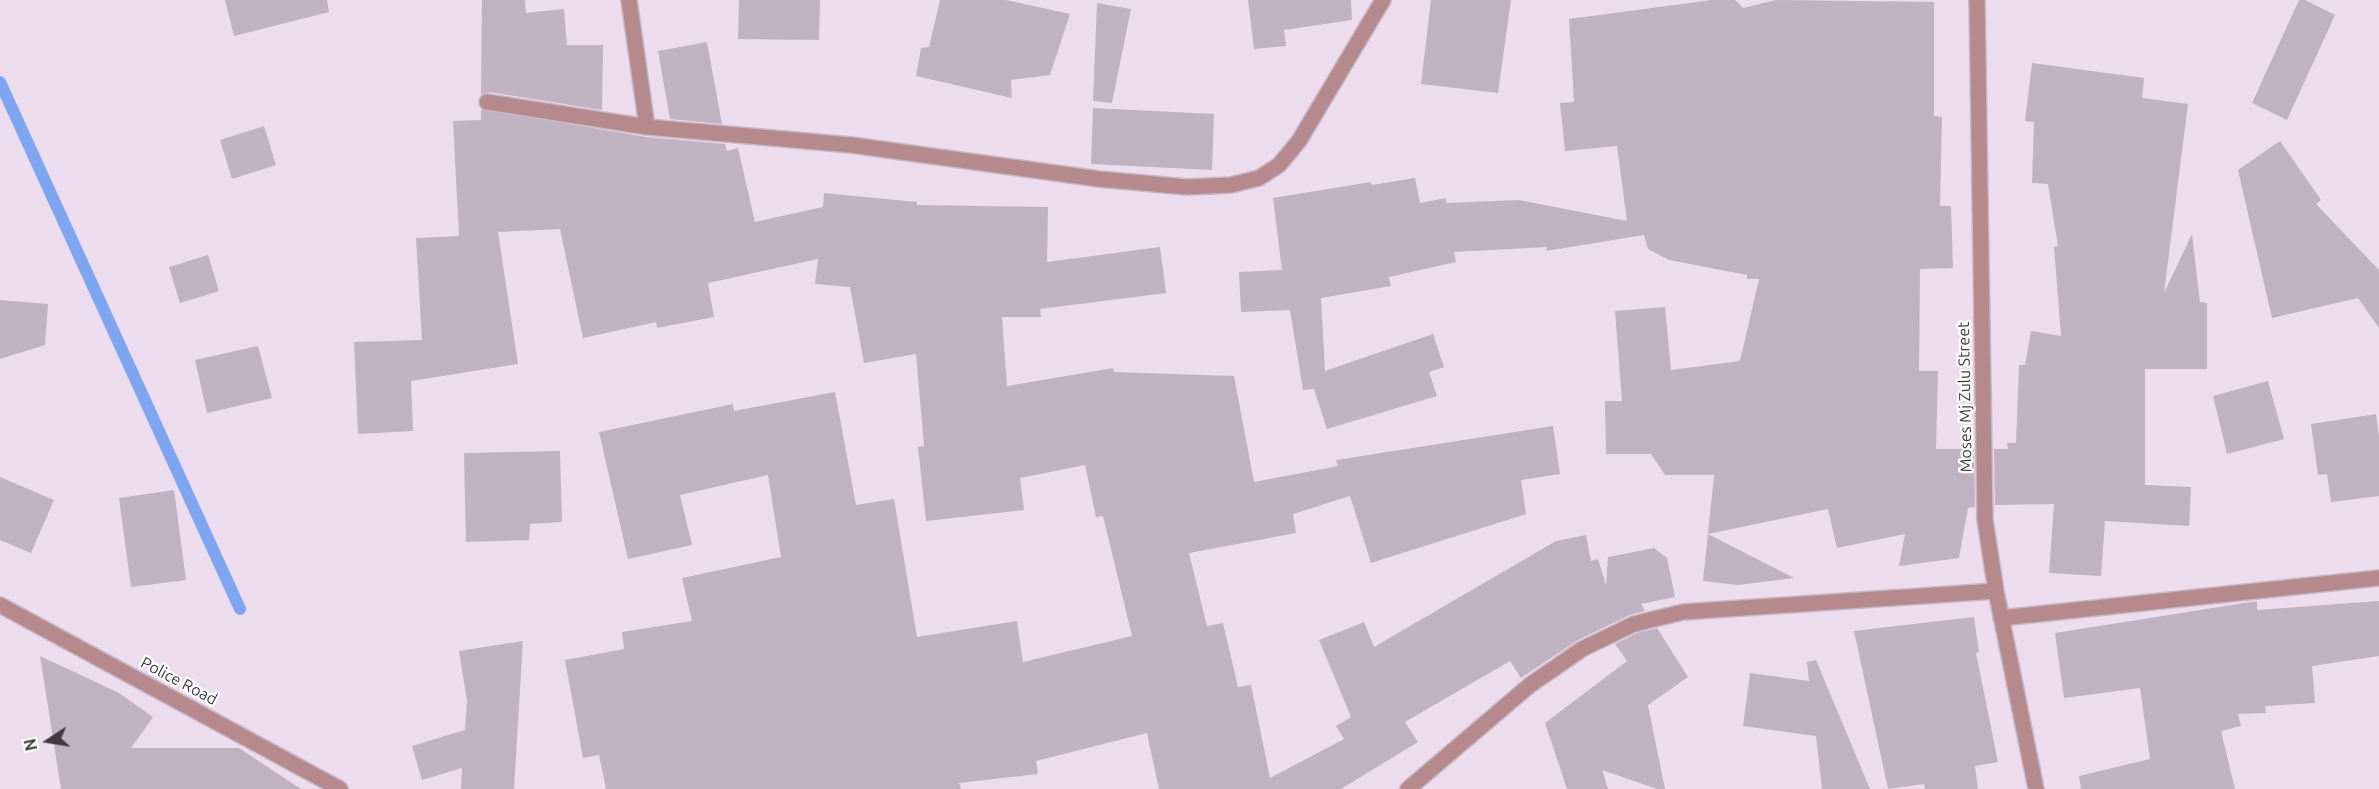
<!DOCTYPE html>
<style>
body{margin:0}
#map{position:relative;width:2379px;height:789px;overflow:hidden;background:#eddced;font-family:Ubuntu,sans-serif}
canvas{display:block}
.north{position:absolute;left:18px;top:711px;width:60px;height:60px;-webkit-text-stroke:4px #fff;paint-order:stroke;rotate:258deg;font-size:16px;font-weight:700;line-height:24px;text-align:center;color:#403a40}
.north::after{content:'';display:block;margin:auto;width:21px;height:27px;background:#403a40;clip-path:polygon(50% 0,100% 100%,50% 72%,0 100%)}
</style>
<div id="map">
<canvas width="2379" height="789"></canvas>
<div class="north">N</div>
</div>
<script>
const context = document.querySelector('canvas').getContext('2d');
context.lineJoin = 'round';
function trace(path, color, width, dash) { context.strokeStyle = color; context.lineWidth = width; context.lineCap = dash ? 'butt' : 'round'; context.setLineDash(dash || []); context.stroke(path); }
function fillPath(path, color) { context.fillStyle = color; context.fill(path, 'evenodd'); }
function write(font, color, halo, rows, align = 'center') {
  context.font = font + ' Ubuntu,sans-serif'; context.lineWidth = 4.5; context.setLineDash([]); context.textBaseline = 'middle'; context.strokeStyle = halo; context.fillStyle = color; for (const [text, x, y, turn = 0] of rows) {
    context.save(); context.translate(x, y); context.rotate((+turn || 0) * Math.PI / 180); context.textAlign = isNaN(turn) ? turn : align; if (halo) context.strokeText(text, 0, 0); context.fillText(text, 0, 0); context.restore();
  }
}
trace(new Path2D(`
 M 0,82 L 240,609`), '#7ea6f0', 12);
fillPath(new Path2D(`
 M 225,0 L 327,0 L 329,12 L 234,36 Z
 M 482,0 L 525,0 L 526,13 L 564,9 L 567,45 L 603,45 L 602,110 L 489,92 L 481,95 Z
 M 739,0 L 820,0 L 819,40 L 738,39 Z
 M 940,0 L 1006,0 L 1070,14 L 1050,75 L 1011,80 L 1012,98 L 916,76 L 921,48 L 929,47 Z
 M 1248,0 L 1351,0 L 1352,20 L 1284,30 L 1286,46 L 1254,49 Z
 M 1431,0 L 1511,0 L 1498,93 L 1421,84 Z
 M 1712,0 L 1735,0 L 1743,8 L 1776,0 L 1934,2 L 1934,116 L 1942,117 L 1940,206 L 1951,206 L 1953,268 L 1920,269 L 1919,371 L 1938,371 L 1936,449 L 1974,449 L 1975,507 L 1968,508 L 1959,558 L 1899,566 L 1905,534 L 1837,548 L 1828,509 L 1708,534 L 1794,578 L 1738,585 L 1703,581 L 1714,475 L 1665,475 L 1651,454 L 1606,454 L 1605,401 L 1622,401 L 1615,311 L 1665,307 L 1671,370 L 1740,361 L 1759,279 L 1747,279 L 1747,275 L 1669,260 L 1648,249 L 1644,235 L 1546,251 L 1547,247 L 1454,252 L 1456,262 L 1389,277 L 1391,286 L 1321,298 L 1325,371 L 1433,334 L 1444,367 L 1429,372 L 1437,396 L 1327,429 L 1314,389 L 1303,390 L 1290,310 L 1241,312 L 1239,272 L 1282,270 L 1273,198 L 1371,182 L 1372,185 L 1415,178 L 1420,203 L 1446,198 L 1446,203 L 1519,200 L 1627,221 L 1617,146 L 1565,151 L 1560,103 L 1574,102 L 1569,19 Z
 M 2299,0 L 2305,0 L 2335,15 L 2287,120 L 2252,103 Z
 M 1097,3 L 1131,9 L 1112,103 L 1093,101 Z
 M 707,42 L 722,124 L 670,119 L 658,51 Z
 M 2032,63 L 2144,78 L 2142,98 L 2188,104 L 2164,293 L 2192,234 L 2200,302 L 2207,303 L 2207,369 L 2145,369 L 2145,485 L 2191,487 L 2189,526 L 2105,521 L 2101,576 L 2049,573 L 2054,504 L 1995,505 L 1994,449 L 2008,449 L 2007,443 L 2016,443 L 2019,365 L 2025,365 L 2031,331 L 2061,336 L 2054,247 L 2058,246 L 2048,184 L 2032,183 L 2034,122 L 2025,121 Z
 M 1093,108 L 1214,114 L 1212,170 L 1091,164 Z
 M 481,109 L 646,137 L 725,144 L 727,151 L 738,148 L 755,222 L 823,207 L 824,193 L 917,202 L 917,205 L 1048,207 L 1047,262 L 1160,247 L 1166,293 L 1040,309 L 1041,317 L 1002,317 L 1007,386 L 1113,368 L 1114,372 L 1234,376 L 1254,482 L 1338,466 L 1336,460 L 1553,426 L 1560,474 L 1521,480 L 1526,514 L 1371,563 L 1350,496 L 1293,514 L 1296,533 L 1189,553 L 1207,626 L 1223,623 L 1238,687 L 1251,685 L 1270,778 L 1344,739 L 1336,726 L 1351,717 L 1319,640 L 1364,622 L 1374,647 L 1556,541 L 1586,535 L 1591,561 L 1598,559 L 1606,585 L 1608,557 L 1654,548 L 1667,558 L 1675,597 L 1641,604 L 1645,611 L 1630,615 L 1578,640 L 1521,678 L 1510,661 L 1405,722 L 1418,742 L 1341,789 L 1159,789 L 1147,733 L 1036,761 L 1038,774 L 959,783 L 961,789 L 606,789 L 599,755 L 583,758 L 565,660 L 624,649 L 622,632 L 692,621 L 682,578 L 781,557 L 768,475 L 680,495 L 692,545 L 628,559 L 599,432 L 733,404 L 734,411 L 835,392 L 856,505 L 894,499 L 917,637 L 1017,621 L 1023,662 L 1132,636 L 1103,516 L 1096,517 L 1085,465 L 1020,478 L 1024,510 L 926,521 L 918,447 L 924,446 L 916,354 L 864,363 L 850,287 L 815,284 L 818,259 L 708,283 L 714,317 L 657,328 L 656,322 L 583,338 L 560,229 L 498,232 L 518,364 L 411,381 L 413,431 L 358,434 L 354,342 L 422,340 L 416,238 L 459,236 L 453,121 L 481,120 Z
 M 264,126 L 276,165 L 232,179 L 220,140 Z
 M 2280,141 L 2321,200 L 2316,204 L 2379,270 L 2379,328 L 2358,298 L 2272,318 L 2238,170 Z
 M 208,255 L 219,291 L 180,303 L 169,267 Z
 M 0,300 L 48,304 L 45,345 L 0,359 Z
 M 258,346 L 272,398 L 207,413 L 195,360 Z
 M 2268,381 L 2284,439 L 2227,454 L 2213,396 Z
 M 2376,414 L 2379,437 L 2379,496 L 2331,502 L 2327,474 L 2318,475 L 2311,424 Z
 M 560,451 L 562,522 L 530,524 L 529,540 L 466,542 L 464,453 Z
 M 0,477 L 54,500 L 31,553 L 0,540 Z
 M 174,490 L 186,580 L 131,587 L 119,498 Z
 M 2257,601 L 2257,610 L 2379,601 L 2379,656 L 2312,666 L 2315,703 L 2265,706 L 2266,713 L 2238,714 L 2241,726 L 2221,731 L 2235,789 L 2081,789 L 2079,776 L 2150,759 L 2140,688 L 2064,698 L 2055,633 Z
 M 1974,617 L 1979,652 L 1976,653 L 1998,762 L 1975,766 L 1978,789 L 1925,789 L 1924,784 L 1888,789 L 1854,631 Z
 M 1657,628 L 1688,677 L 1648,705 L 1665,789 L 1657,789 L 1602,770 L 1608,789 L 1567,789 L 1545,723 L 1627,661 L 1615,644 L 1637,633 Z
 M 523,641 L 514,789 L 461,789 L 462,768 L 422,780 L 412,746 L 465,730 L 467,701 L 459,651 Z
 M 40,656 L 119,693 L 153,717 L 131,748 L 239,748 L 301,789 L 61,789 Z
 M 1816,660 L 1870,789 L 1822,789 L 1816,736 L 1743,726 L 1750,673 L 1809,681 L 1807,662 Z`), '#c0b2c3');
const minor = new Path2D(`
 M 629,0 L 647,127
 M 1977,0 L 1985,520 L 1996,591 L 2036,789
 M 487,102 L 647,127 L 851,145 L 1099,179 L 1187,187 L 1231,185 L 1259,178 L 1279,165 L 1299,141 L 1383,0
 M 0,605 L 340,789
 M 2001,618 L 2379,578
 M 1408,789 L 1530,685 L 1582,649 L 1634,624 L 1683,612 L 1996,591`);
trace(minor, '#c7b8c7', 18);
trace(minor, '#b68a8c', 15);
write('16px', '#403a40', '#fff', [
 ["Moses Mj Zulu Street",1965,397,-91],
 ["Police Road",179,681,28]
]);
</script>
